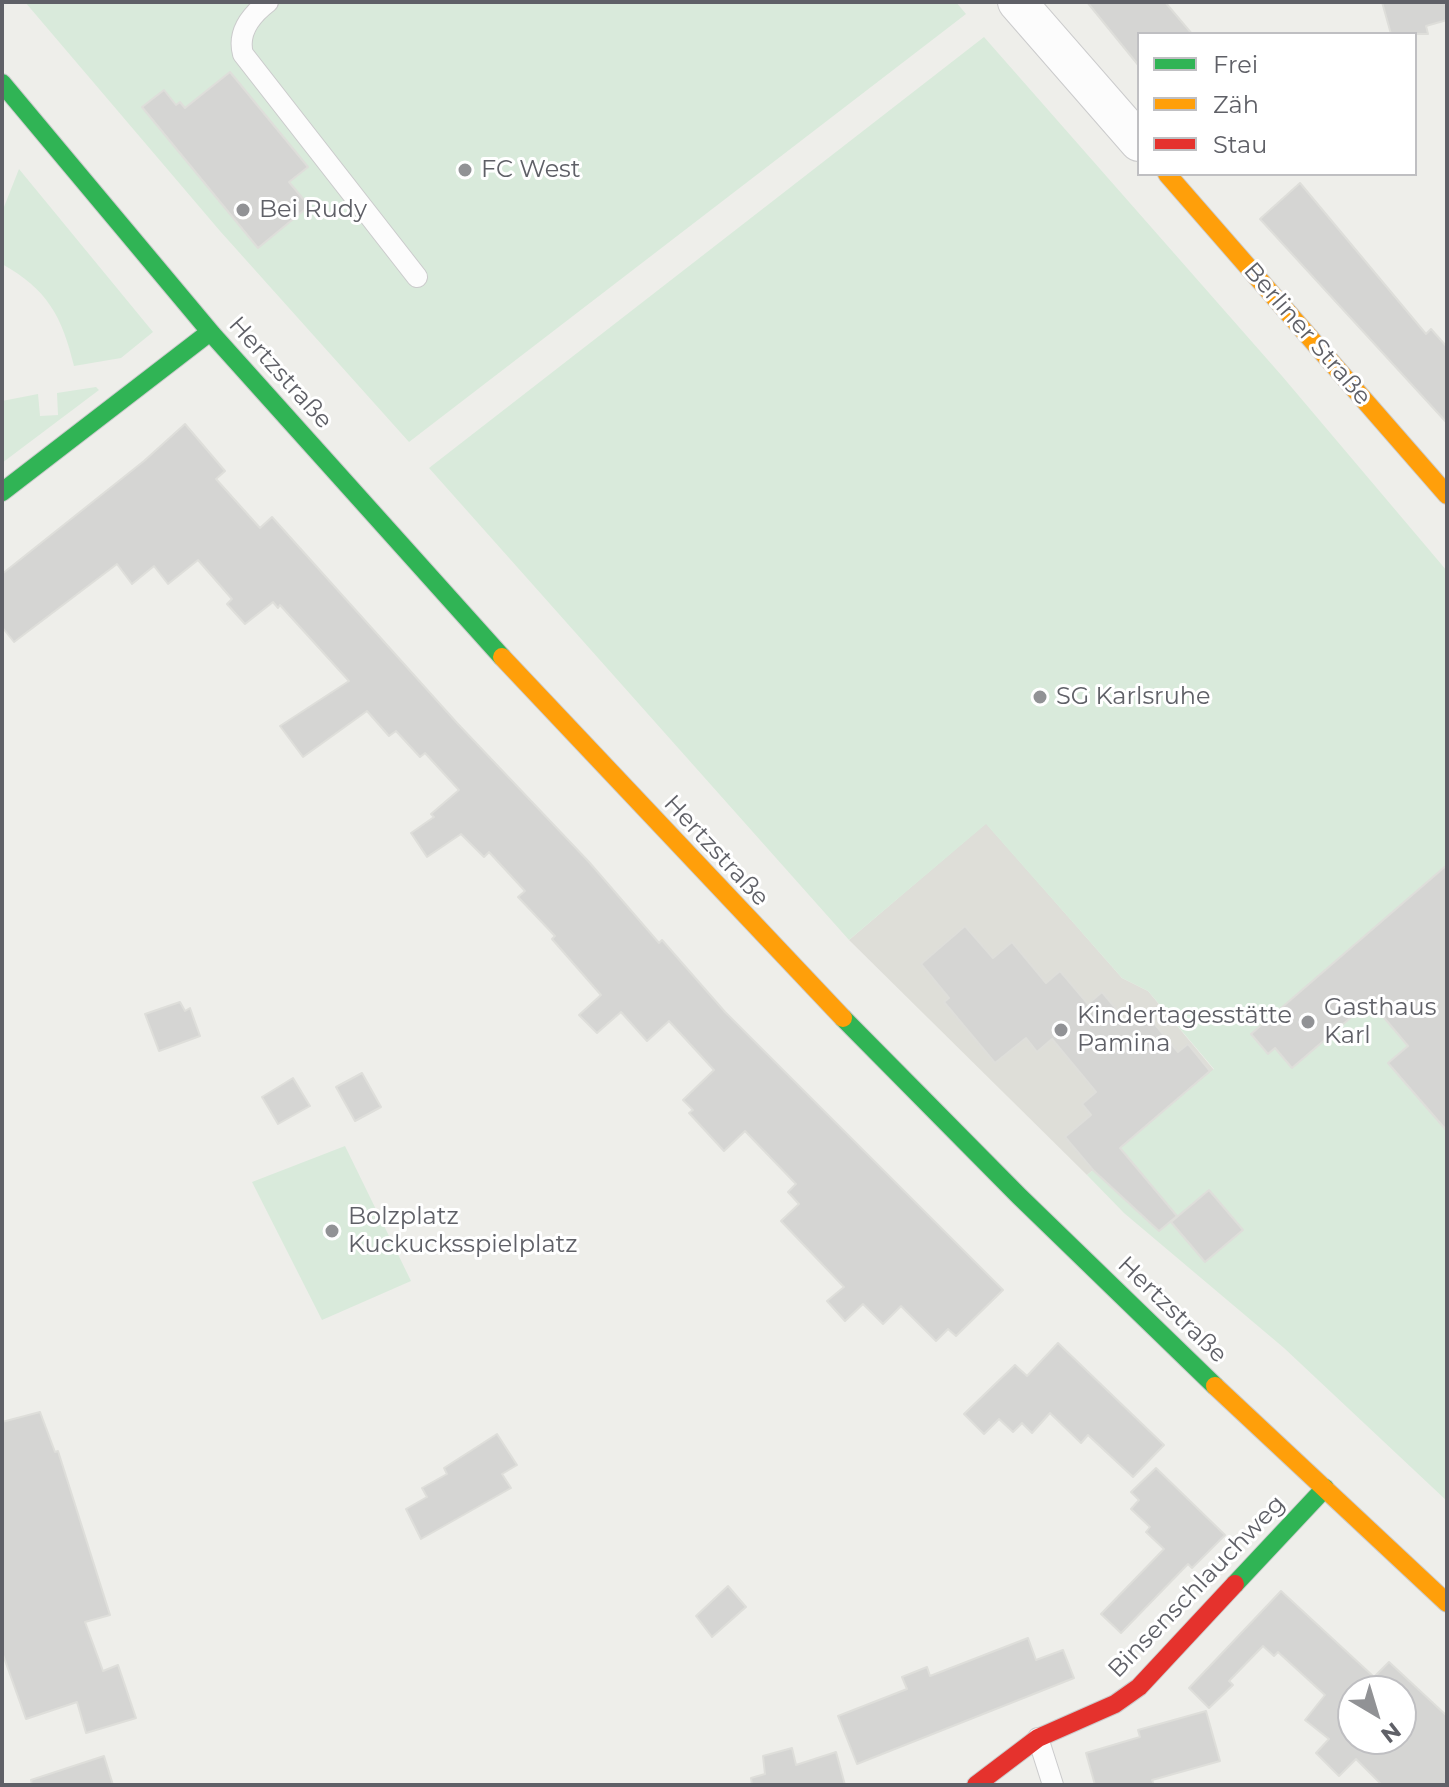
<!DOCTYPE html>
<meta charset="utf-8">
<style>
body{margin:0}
#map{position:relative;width:1449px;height:1787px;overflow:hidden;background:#eeeeea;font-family:Montserrat,sans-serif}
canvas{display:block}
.frame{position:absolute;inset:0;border:4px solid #5f6067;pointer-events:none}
.legend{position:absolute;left:1137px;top:32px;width:280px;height:144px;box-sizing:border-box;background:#fff;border:2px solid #bfbfc2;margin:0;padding:10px 14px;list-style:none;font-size:24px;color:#5f6067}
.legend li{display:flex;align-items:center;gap:16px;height:40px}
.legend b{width:40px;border:2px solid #bfbfc2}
.north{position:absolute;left:1337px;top:1675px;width:80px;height:80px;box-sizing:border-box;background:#fff;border:2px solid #bfbfc2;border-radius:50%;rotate:142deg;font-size:22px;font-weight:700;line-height:32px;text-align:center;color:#5f6067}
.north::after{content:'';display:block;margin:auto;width:28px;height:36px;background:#919295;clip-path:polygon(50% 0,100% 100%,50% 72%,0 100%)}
</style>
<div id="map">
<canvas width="1449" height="1787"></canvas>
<div class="frame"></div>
<ul class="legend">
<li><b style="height:10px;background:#30b455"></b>Frei</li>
<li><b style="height:10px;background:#ff9f0a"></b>Zäh</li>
<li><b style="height:10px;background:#e5322d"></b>Stau</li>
</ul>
<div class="north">N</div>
</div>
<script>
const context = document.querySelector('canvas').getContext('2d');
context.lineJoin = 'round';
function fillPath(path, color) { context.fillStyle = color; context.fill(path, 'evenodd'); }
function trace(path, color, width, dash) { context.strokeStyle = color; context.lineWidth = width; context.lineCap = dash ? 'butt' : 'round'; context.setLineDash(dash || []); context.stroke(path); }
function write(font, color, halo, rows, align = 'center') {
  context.font = font + ' Montserrat,sans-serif'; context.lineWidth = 6; context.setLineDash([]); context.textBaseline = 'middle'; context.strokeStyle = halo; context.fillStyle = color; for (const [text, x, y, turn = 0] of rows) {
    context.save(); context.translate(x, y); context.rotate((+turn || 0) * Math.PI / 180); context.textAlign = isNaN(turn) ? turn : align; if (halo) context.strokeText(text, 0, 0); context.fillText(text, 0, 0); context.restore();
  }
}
fillPath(new Path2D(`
 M 986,823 L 1122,978 L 1148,991 L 1214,1070 L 1087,1175 L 849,940 Z`), '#deded8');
fillPath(new Path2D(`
 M 25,2 L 956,2 L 966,14 L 409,442 L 220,231 Z
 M 984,37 L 1282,376 L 1447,571 L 1447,1501 L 1284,1348 L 1124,1213 L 1087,1175 L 1214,1069 L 1148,991 L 1122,978 L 986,824 L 849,940 L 429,468 Z
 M 19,169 L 153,332 L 121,358 L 74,366 C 62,316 47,289 2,264 L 2,212 Z
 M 96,387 L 99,390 L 2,463 L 2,401 L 38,394 L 40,416 L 58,415 L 57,393 Z
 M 345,1146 L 411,1281 L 322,1320 L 252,1182 Z`), '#d9eadb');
const building = new Path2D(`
 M 1087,2 L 1165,2 L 1192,34 L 1139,34 L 1139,66 Z
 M 1382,2 L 1447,2 L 1447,20 L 1426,26 L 1428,34 L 1391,34 Z
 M 230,72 L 308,167 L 289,182 L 309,206 L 258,248 L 142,107 L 164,90 L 176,105 L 180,102 L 185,108 Z
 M 1300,183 L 1426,334 L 1431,329 L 1447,347 L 1447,423 L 1260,219 Z
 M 185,424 L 225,471 L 216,479 L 260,528 L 272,517 L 457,723 L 589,862 L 659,943 L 662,940 L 725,1012 L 1003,1290 L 956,1336 L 948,1329 L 936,1341 L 901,1306 L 883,1324 L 863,1304 L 845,1321 L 827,1301 L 844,1287 L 781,1221 L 799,1204 L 788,1192 L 796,1184 L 745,1131 L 724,1151 L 689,1113 L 693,1110 L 683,1100 L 714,1070 L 669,1021 L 647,1041 L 621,1012 L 597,1033 L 579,1015 L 601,995 L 552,939 L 555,936 L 518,897 L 525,891 L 489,852 L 484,857 L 461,834 L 427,857 L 411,833 L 434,817 L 431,814 L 459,790 L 425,753 L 420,757 L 396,731 L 389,736 L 367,711 L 303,757 L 280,726 L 349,681 L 280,605 L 278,608 L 273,602 L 245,624 L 227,604 L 232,599 L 198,560 L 168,584 L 154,566 L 132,584 L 117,564 L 14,642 L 2,627 L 2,574 L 144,461 Z
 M 1447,865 L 1447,1131 L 1388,1063 L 1408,1046 L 1370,1001 L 1292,1068 L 1275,1048 L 1268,1054 L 1251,1034 Z
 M 965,926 L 993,958 L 1012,942 L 1046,983 L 1060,971 L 1088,1004 L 1102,992 L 1128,1023 L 1143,1010 L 1178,1052 L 1188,1044 L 1210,1071 L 1120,1148 L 1177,1216 L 1159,1231 L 1093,1170 L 1065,1137 L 1091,1115 L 1082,1104 L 1096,1092 L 1052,1039 L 1037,1052 L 1026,1038 L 995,1063 L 944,1002 L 949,998 L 921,964 Z
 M 180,1002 L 185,1011 L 190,1008 L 200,1036 L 159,1051 L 145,1014 Z
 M 362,1073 L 381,1107 L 355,1121 L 336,1087 Z
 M 293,1078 L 310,1106 L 278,1124 L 262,1097 Z
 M 1209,1190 L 1243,1230 L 1205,1262 L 1171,1222 Z
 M 1058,1343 L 1164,1445 L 1133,1477 L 1088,1435 L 1081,1443 L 1050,1413 L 1032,1433 L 1022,1423 L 1013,1432 L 999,1419 L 984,1434 L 964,1414 L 1015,1365 L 1027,1376 Z
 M 40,1412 L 55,1452 L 58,1451 L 110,1615 L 85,1622 L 103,1671 L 118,1665 L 136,1718 L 86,1733 L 77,1702 L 26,1719 L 2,1652 L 2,1422 Z
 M 497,1434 L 517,1465 L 502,1474 L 511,1488 L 421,1539 L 406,1509 L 427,1497 L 422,1488 L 447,1474 L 444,1468 Z
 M 1156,1468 L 1225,1535 L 1192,1568 L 1188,1564 L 1121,1633 L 1101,1614 L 1164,1549 L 1146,1532 L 1150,1527 L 1131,1509 L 1139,1500 L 1131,1492 Z
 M 728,1586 L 746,1607 L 712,1637 L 696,1616 Z
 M 1281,1591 L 1374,1677 L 1389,1662 L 1447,1716 L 1447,1785 L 1382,1785 L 1356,1759 L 1339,1776 L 1316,1753 L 1329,1739 L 1305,1720 L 1325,1695 L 1278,1652 L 1274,1656 L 1263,1646 L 1229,1681 L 1233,1685 L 1209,1708 L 1189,1688 ZM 1353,1691 L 1401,1691 L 1401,1739 L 1353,1739 Z
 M 1028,1638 L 1036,1660 L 1063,1650 L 1074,1678 L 857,1764 L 838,1716 L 907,1689 L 902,1677 L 927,1667 L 930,1676 Z
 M 1206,1711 L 1220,1761 L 1152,1780 L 1154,1785 L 1095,1785 L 1086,1753 L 1140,1737 L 1138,1730 Z
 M 792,1748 L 796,1765 L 836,1752 L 845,1785 L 752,1785 L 751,1778 L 765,1774 L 763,1756 Z
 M 104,1756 L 113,1785 L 32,1785 L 31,1780 Z`);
fillPath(building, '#d5d5d3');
trace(building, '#dededa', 2);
const lane = new Path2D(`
 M 268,2 C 251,15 237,32 243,54 L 417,277
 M 1038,1738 L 1053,1785`);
const street = new Path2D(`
 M 1017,2 L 1139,142`);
const fast = new Path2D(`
 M 2,83 L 212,334 L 502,657
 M 2,492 L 210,332
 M 843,1018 L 1019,1196 L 1215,1386
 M 1235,1584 L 1325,1488`);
const slow = new Path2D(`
 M 1167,174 L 1447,495
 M 502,657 L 843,1018
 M 1215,1386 L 1447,1603`);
const jam = new Path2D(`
 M 976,1785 L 1038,1738 L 1115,1704 L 1139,1687 L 1235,1584`);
trace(lane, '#cbcbcc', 22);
trace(street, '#cbcbcc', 40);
trace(fast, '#cbcbcc', 20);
trace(slow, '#cbcbcc', 20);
trace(jam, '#cbcbcc', 20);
trace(lane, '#fcfcfc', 20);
trace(street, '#fcfcfc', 38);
trace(fast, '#30b455', 18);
trace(slow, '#ff9f0a', 18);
trace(jam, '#e5322d', 18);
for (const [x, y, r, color] of [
 [465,170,8,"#919295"],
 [243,210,8,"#919295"],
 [1040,697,8,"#919295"],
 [1308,1022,8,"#919295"],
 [1061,1030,8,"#919295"],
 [332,1231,8,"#919295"]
]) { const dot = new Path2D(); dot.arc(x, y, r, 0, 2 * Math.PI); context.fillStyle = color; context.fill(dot); trace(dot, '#fff', 3); }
write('24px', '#5f6067', '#fff', [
 ["FC West",481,170],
 ["Bei Rudy",259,210],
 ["SG Karlsruhe",1056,697],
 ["Gasthaus",1324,1008],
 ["Karl",1324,1036],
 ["Kindertagesstätte",1077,1016],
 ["Pamina",1077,1044],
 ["Bolzplatz",348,1217],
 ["Kuckucksspielplatz",348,1245]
], 'left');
write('24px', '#5f6067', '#fff', [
 ["Berliner Straße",1307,334,49],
 ["Hertzstraße",280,373,48],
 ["Hertzstraße",716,851,47],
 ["Hertzstraße",1172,1310,44],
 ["Binsenschlauchweg",1197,1587,-46]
]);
</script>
